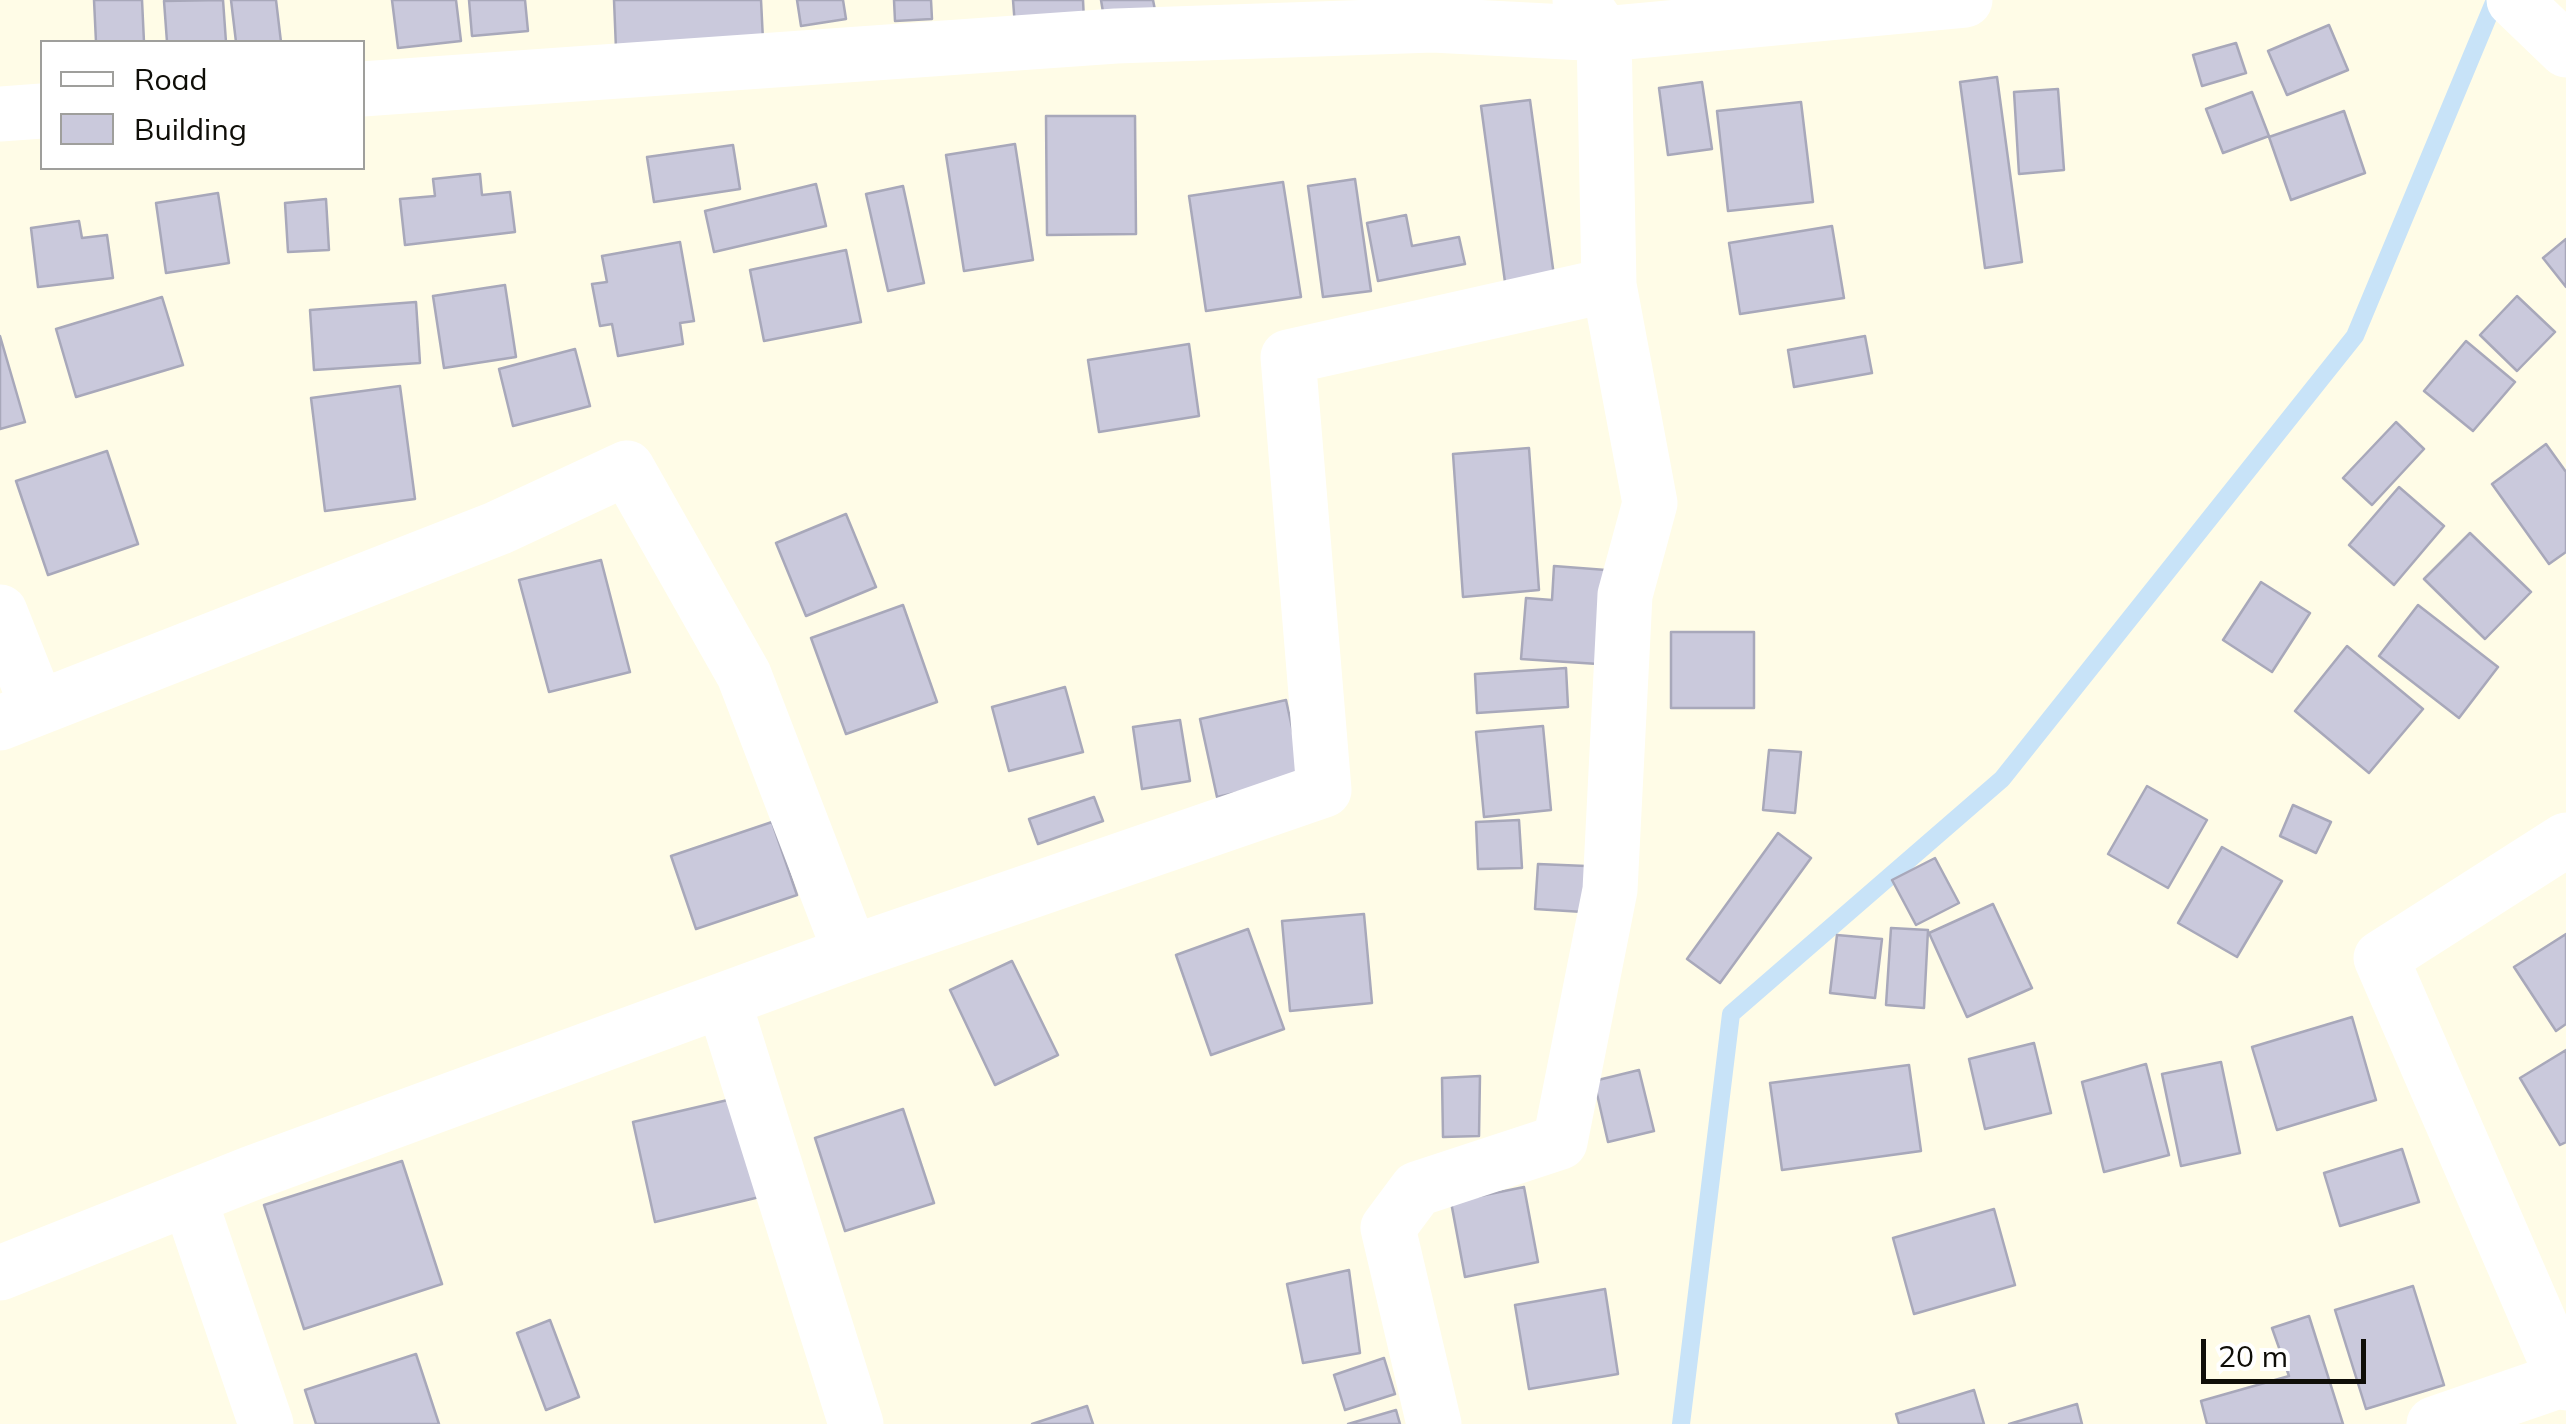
<!DOCTYPE html>
<style>
body{margin:0}
#map{position:relative;width:2566px;height:1424px;overflow:hidden;background:#fffce7;font-family:Mulish,sans-serif}
canvas{display:block}
.legend{position:absolute;left:40px;top:40px;width:325px;height:130px;box-sizing:border-box;background:#fff;border:2px solid #9f9f9c;margin:0;padding:12px 18px;list-style:none;font-size:30px;color:#0f0e08}
.legend li{display:flex;align-items:center;gap:20px;height:50px}
.legend b{width:50px;border:2px solid #9f9f9c}
.scale{position:absolute;left:2201px;top:1339px;width:165px;height:45px;box-sizing:border-box;border:5px solid #0f0e08;border-top:0;padding-left:12px;font-size:30px;line-height:35px;white-space:nowrap;color:#0f0e08;-webkit-text-stroke:8px #fff;paint-order:stroke}
</style>
<div id="map">
<canvas width="2566" height="1424"></canvas>
<ul class="legend">
<li><b style="height:12px;background:#fff"></b>Road</li>
<li><b style="height:28px;background:#cac9dc"></b>Building</li>
</ul>
<div class="scale">20 m</div>
</div>
<script>
const context = document.querySelector('canvas').getContext('2d');
context.lineJoin = 'round';
function trace(path, color, width, dash) { context.strokeStyle = color; context.lineWidth = width; context.lineCap = dash ? 'butt' : 'round'; context.setLineDash(dash || []); context.stroke(path); }
function fillPath(path, color) { context.fillStyle = color; context.fill(path, 'evenodd'); }
trace(new Path2D(`
 M 1681,1424 L 1731,1014 L 2002,779 L 2355,336 L 2495,0`), '#c8e3f8', 18);
const building = new Path2D(`
 M 94,0 L 142,0 L 144,42 L 96,42 Z
 M 223,0 L 226,42 L 167,42 L 164,1 Z
 M 231,0 L 276,0 L 281,42 L 236,42 Z
 M 392,0 L 456,0 L 461,41 L 398,48 Z
 M 469,0 L 525,0 L 528,31 L 472,36 Z
 M 614,0 L 761,0 L 763,40 L 616,49 Z
 M 797,0 L 843,0 L 846,19 L 801,26 Z
 M 894,0 L 931,0 L 932,19 L 895,21 Z
 M 1013,0 L 1083,0 L 1084,21 L 1015,26 Z
 M 1101,0 L 1153,0 L 1155,10 L 1104,18 Z
 M 2329,25 L 2348,70 L 2287,95 L 2268,51 Z
 M 2236,43 L 2246,73 L 2202,86 L 2193,55 Z
 M 1997,77 L 2022,262 L 1985,268 L 1960,82 Z
 M 1702,82 L 1712,149 L 1668,155 L 1659,88 Z
 M 2058,89 L 2064,170 L 2019,174 L 2014,92 Z
 M 2252,92 L 2269,136 L 2223,153 L 2206,109 Z
 M 1530,100 L 1554,276 L 1505,282 L 1481,106 Z
 M 1801,102 L 1813,202 L 1728,211 L 1717,111 Z
 M 2344,111 L 2365,173 L 2291,200 L 2269,137 Z
 M 1046,116 L 1135,116 L 1136,234 L 1047,235 Z
 M 1015,144 L 1033,260 L 964,271 L 946,155 Z
 M 733,145 L 740,189 L 654,202 L 647,157 Z
 M 480,174 L 482,195 L 510,192 L 515,232 L 405,245 L 400,199 L 435,196 L 433,179 Z
 M 1355,179 L 1371,291 L 1323,297 L 1308,186 Z
 M 1283,182 L 1301,297 L 1206,311 L 1189,196 Z
 M 816,184 L 826,226 L 714,252 L 705,211 Z
 M 903,186 L 924,283 L 888,291 L 866,194 Z
 M 218,193 L 229,263 L 166,273 L 156,203 Z
 M 326,199 L 329,250 L 288,252 L 285,203 Z
 M 1406,215 L 1412,246 L 1459,237 L 1465,264 L 1378,281 L 1367,223 Z
 M 79,221 L 82,238 L 107,235 L 113,278 L 38,287 L 31,228 Z
 M 1832,226 L 1844,298 L 1740,314 L 1729,243 Z
 M 2566,239 L 2566,287 L 2543,258 Z
 M 680,242 L 694,321 L 680,323 L 683,344 L 618,356 L 612,324 L 600,326 L 592,284 L 607,282 L 602,256 Z
 M 846,250 L 861,322 L 764,341 L 750,270 Z
 M 505,285 L 516,357 L 444,368 L 433,296 Z
 M 2517,296 L 2555,332 L 2517,371 L 2480,335 Z
 M 162,297 L 183,365 L 76,397 L 56,329 Z
 M 416,302 L 420,363 L 314,370 L 310,310 Z
 M 0,336 L 25,422 L 0,429 Z
 M 1865,336 L 1872,373 L 1794,387 L 1788,350 Z
 M 2466,341 L 2515,382 L 2473,431 L 2424,391 Z
 M 1189,344 L 1199,416 L 1099,432 L 1088,360 Z
 M 575,349 L 590,406 L 513,426 L 499,369 Z
 M 400,386 L 415,499 L 325,511 L 311,398 Z
 M 2396,422 L 2424,449 L 2372,505 L 2343,478 Z
 M 2546,444 L 2566,472 L 2566,552 L 2549,564 L 2492,484 Z
 M 1529,448 L 1539,590 L 1463,597 L 1453,454 Z
 M 107,451 L 138,544 L 48,575 L 16,481 Z
 M 2399,487 L 2444,526 L 2394,585 L 2349,545 Z
 M 846,514 L 876,587 L 806,616 L 776,543 Z
 M 2470,533 L 2531,592 L 2485,639 L 2424,579 Z
 M 601,560 L 630,672 L 549,692 L 519,580 Z
 M 1554,566 L 1606,570 L 1598,664 L 1521,659 L 1526,598 L 1552,600 Z
 M 2261,582 L 2310,613 L 2272,672 L 2223,640 Z
 M 903,605 L 937,702 L 846,734 L 811,638 Z
 M 2418,605 L 2498,667 L 2459,718 L 2379,656 Z
 M 1671,632 L 1754,632 L 1754,708 L 1671,708 Z
 M 2347,646 L 2423,709 L 2369,773 L 2295,711 Z
 M 1566,668 L 1568,707 L 1477,713 L 1475,674 Z
 M 1065,687 L 1083,752 L 1009,771 L 992,707 Z
 M 1286,700 L 1303,778 L 1217,797 L 1200,719 Z
 M 1180,720 L 1190,781 L 1142,789 L 1133,727 Z
 M 1543,726 L 1551,810 L 1484,817 L 1476,732 Z
 M 1769,750 L 1801,752 L 1795,813 L 1763,810 Z
 M 2147,786 L 2207,820 L 2168,888 L 2108,854 Z
 M 1094,797 L 1103,821 L 1038,844 L 1029,819 Z
 M 2293,805 L 2331,822 L 2316,853 L 2280,836 Z
 M 1519,820 L 1522,868 L 1478,869 L 1476,822 Z
 M 772,822 L 797,895 L 696,929 L 671,856 Z
 M 1778,833 L 1811,858 L 1720,983 L 1687,959 Z
 M 2222,847 L 2282,881 L 2237,957 L 2178,923 Z
 M 1935,858 L 1959,903 L 1916,925 L 1892,880 Z
 M 1538,864 L 1586,866 L 1583,912 L 1535,909 Z
 M 1993,904 L 2032,988 L 1967,1017 L 1929,933 Z
 M 1364,914 L 1372,1003 L 1290,1011 L 1282,921 Z
 M 1891,928 L 1928,930 L 1924,1008 L 1886,1005 Z
 M 1248,929 L 1284,1029 L 1211,1055 L 1176,955 Z
 M 2566,934 L 2566,1024 L 2556,1031 L 2514,967 Z
 M 1837,935 L 1882,939 L 1875,998 L 1830,993 Z
 M 1012,961 L 1058,1055 L 995,1085 L 950,990 Z
 M 2352,1017 L 2376,1100 L 2277,1130 L 2252,1047 Z
 M 2034,1043 L 2051,1113 L 1985,1129 L 1969,1059 Z
 M 2566,1050 L 2566,1142 L 2560,1145 L 2520,1078 Z
 M 2221,1062 L 2240,1153 L 2181,1166 L 2162,1074 Z
 M 2146,1064 L 2169,1155 L 2104,1172 L 2082,1082 Z
 M 1909,1065 L 1921,1151 L 1782,1170 L 1770,1083 Z
 M 1639,1070 L 1654,1131 L 1608,1142 L 1594,1081 Z
 M 1480,1076 L 1479,1136 L 1443,1137 L 1442,1078 Z
 M 745,1096 L 768,1195 L 655,1222 L 633,1122 Z
 M 903,1109 L 934,1203 L 845,1231 L 815,1138 Z
 M 2402,1149 L 2419,1202 L 2340,1226 L 2324,1173 Z
 M 402,1161 L 442,1284 L 304,1329 L 264,1205 Z
 M 1524,1187 L 1538,1262 L 1465,1277 L 1451,1202 Z
 M 1994,1209 L 2015,1285 L 1914,1314 L 1893,1238 Z
 M 1349,1270 L 1360,1353 L 1303,1363 L 1287,1284 Z
 M 2413,1286 L 2444,1385 L 2366,1409 L 2335,1310 Z
 M 1605,1289 L 1618,1374 L 1529,1389 L 1515,1305 Z
 M 2309,1316 L 2343,1424 L 2207,1424 L 2201,1401 L 2289,1376 L 2272,1328 Z
 M 550,1320 L 579,1397 L 546,1410 L 517,1333 Z
 M 416,1354 L 439,1424 L 316,1424 L 305,1390 Z
 M 1384,1358 L 1395,1394 L 1345,1410 L 1334,1375 Z
 M 1974,1390 L 1984,1424 L 1899,1424 L 1896,1414 Z
 M 2077,1404 L 2082,1424 L 2009,1424 Z
 M 1087,1406 L 1093,1424 L 1032,1424 Z
 M 1396,1410 L 1400,1424 L 1348,1424 Z`);
fillPath(building, '#cac9dc');
trace(building, '#a8a8ba', 2.5);
trace(new Path2D(`
 M 2514,0 L 2566,50
 M 362,89 L 1116,36 L 1433,25 L 1604,34 L 1965,0
 M 0,114 L 42,111
 M 0,612 L 38,708
 M 0,723 L 498,528 L 627,468 L 744,675 L 851,953 L 1324,790 L 1288,357 L 1609,285 L 1604,34 L 1580,0
 M 724,1003 L 856,1424
 M 189,1198 L 266,1424
 M 0,1273 L 252,1173 L 851,953
 M 2564,1379 L 2381,958 L 2566,840
 M 1434,1424 L 1388,1228 L 1417,1189 L 1560,1142 L 1610,890 L 1625,595 L 1650,503 L 1609,285
 M 2434,1424 L 2564,1379 L 2566,1383`), '#fff', 55);
</script>
